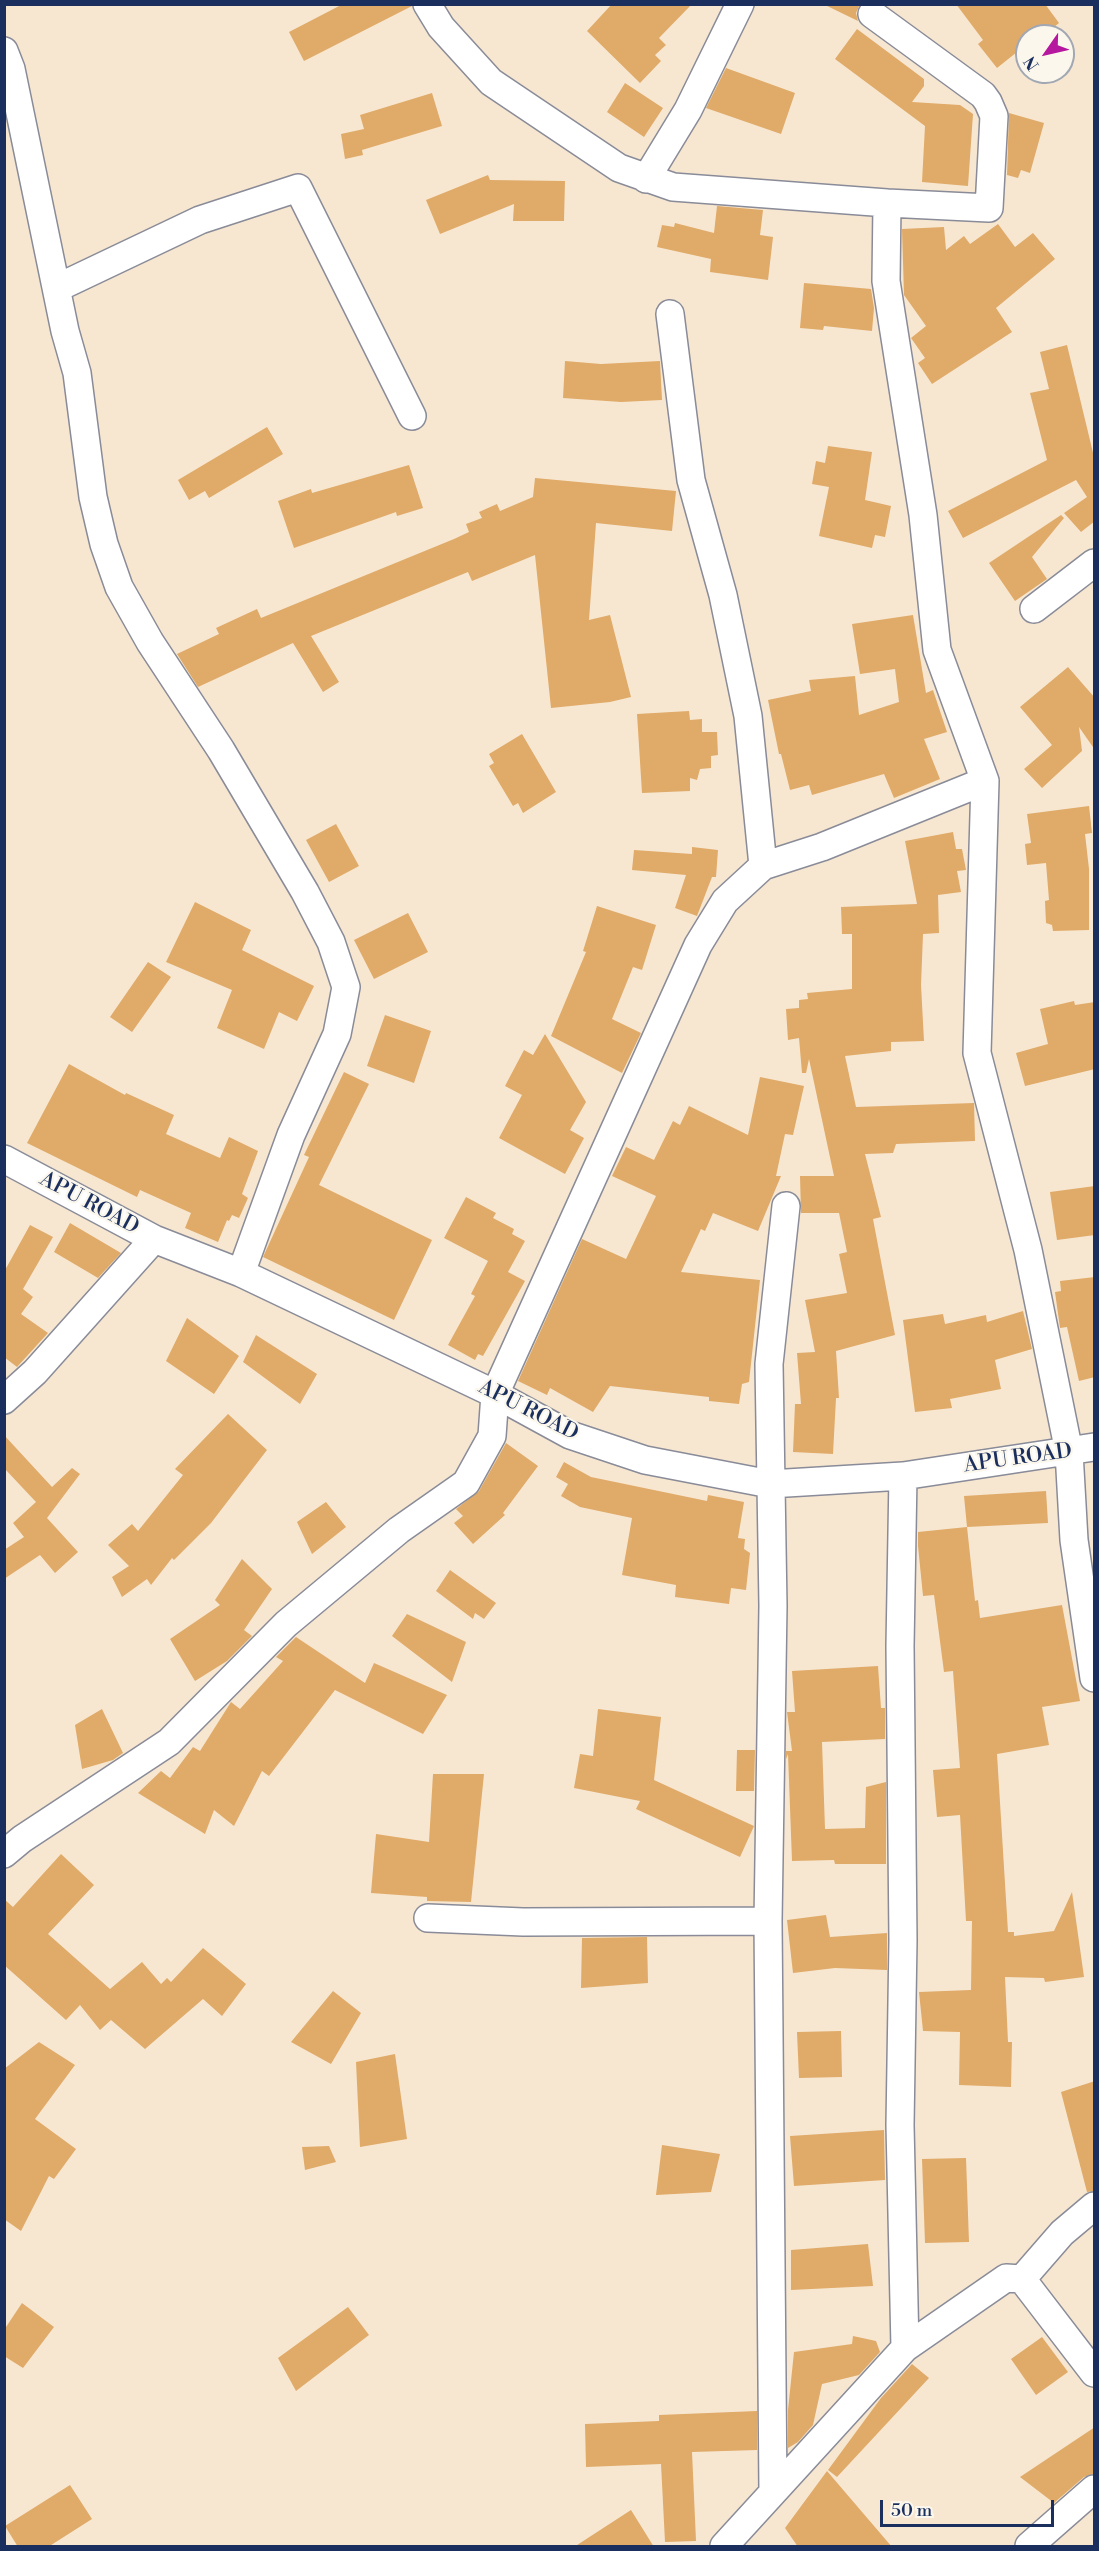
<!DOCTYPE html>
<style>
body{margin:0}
#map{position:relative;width:1099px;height:2551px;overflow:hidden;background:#f7e7d1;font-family:"Libre Bodoni",serif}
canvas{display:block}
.frame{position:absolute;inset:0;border:6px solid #1b2f5e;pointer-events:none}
.north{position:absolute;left:1015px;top:24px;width:60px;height:60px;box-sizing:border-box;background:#fbf7ec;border:2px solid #a1a7b3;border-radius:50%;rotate:236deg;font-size:16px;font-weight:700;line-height:24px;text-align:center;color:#1b2f5e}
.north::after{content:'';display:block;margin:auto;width:21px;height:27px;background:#b5179e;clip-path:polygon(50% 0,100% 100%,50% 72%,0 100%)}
.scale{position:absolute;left:880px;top:2500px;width:174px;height:27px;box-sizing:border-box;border:3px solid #1b2f5e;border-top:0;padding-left:8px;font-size:18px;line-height:21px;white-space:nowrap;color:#1b2f5e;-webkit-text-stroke:4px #fbf7ec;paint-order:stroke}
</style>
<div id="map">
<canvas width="1099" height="2551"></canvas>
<div class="frame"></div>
<div class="north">N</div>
<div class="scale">50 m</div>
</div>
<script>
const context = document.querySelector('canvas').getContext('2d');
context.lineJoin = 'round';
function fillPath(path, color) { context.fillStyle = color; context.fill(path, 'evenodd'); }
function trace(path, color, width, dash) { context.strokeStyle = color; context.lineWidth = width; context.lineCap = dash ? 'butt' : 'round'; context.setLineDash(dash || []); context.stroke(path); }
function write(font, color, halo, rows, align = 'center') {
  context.font = font + ' "Libre Bodoni",serif'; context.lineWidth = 4.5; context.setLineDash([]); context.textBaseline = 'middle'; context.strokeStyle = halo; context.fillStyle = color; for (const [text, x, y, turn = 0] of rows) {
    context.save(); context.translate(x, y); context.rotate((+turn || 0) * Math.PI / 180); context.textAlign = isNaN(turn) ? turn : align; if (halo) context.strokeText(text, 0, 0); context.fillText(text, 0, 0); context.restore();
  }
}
fillPath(new Path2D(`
 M 343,4 L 411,4 L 412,6 L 304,61 L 289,32 Z
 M 612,4 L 692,4 L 659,38 L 666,45 L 655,55 L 661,61 L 640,83 L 587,31 Z
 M 823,4 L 860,4 L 856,13 L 858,21 Z
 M 956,4 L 1045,4 L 1059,23 L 1043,36 L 1027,36 L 1027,49 L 1025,50 L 1027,44 L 997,68 L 978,44 L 983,40 Z
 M 857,29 L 924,79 L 924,86 L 912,102 L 960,105 L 973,114 L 968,186 L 922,182 L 925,126 L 835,59 Z
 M 726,68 L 795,93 L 781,134 L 706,108 Z
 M 625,83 L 663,108 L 644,137 L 607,112 Z
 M 432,93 L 442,126 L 362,150 L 363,155 L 345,159 L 341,134 L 364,129 L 360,115 Z
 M 1009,113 L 1044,123 L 1030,173 L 1021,170 L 1018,178 L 1007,175 Z
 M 488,175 L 490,180 L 565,181 L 564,221 L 513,221 L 514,204 L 440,234 L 426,200 Z
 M 717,206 L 763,210 L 760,235 L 773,237 L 768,280 L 710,272 L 711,259 L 657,247 L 662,225 L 674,227 L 675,223 L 714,233 Z
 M 998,224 L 1015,247 L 1033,233 L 1055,259 L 996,308 L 1012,332 L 932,384 L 918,363 L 925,358 L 911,338 L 926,326 L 904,295 L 902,229 L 944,227 L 946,250 L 964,236 L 970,244 Z
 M 804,283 L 871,289 L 874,308 L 872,331 L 824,326 L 823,330 L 800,328 Z
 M 1067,345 L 1095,461 L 1095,521 L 1081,532 L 1064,513 L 1087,497 L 1076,480 L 963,538 L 948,511 L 1047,460 L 1030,393 L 1049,389 L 1040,352 Z
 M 565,361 L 601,364 L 660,361 L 662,400 L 621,402 L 563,398 Z
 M 267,427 L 283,454 L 209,498 L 205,491 L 189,500 L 178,480 Z
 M 828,446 L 872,452 L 865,500 L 891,506 L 885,537 L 875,535 L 872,548 L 819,536 L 829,487 L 812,484 L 816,461 L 825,463 Z
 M 409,465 L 423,508 L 397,516 L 396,512 L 294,548 L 278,501 L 311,489 L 312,493 Z
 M 535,478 L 676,491 L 672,531 L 596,523 L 589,620 L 610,615 L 631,697 L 610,702 L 551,708 L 535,555 L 472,581 L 468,572 L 311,636 L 339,682 L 323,692 L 293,643 L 198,687 L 177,654 L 219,634 L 216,628 L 257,609 L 261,618 L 454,539 L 469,532 L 466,524 L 482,518 L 479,512 L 497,504 L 500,511 L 533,497 Z
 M 1061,515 L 1064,518 L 1032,557 L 1047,579 L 1015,601 L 989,563 Z
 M 913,615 L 926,693 L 933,690 L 947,732 L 924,739 L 940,779 L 894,798 L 884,774 L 812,795 L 809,785 L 790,790 L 781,754 L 779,754 L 768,700 L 811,691 L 809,680 L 855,676 L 859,715 L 899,702 L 895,669 L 860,674 L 852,624 Z
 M 1068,667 L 1095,698 L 1095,750 L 1079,727 L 1082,751 L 1042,788 L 1024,769 L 1052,745 L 1020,707 Z
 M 689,711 L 690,720 L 702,719 L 702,732 L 717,732 L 718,755 L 711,756 L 711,768 L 700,769 L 697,780 L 690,778 L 690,791 L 642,793 L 637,714 Z
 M 522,734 L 556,792 L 523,813 L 518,803 L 513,806 L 489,766 L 494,763 L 489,754 Z
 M 1089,806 L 1092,833 L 1085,834 L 1089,869 L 1089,930 L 1053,931 L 1052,925 L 1046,923 L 1045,901 L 1049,900 L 1046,863 L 1027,865 L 1025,844 L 1031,843 L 1027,814 Z
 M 336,824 L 359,866 L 329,882 L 306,840 Z
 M 953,832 L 956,849 L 962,849 L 966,870 L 957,871 L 961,892 L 938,895 L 939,933 L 923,934 L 921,985 L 924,1041 L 891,1042 L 891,1051 L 845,1056 L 856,1107 L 974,1103 L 975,1141 L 896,1144 L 893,1153 L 865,1154 L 881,1217 L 873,1219 L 895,1335 L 836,1351 L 839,1398 L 836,1398 L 833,1454 L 793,1452 L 795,1404 L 801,1404 L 797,1353 L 815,1352 L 805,1300 L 847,1293 L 839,1254 L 847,1252 L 839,1213 L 801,1213 L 800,1176 L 834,1176 L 809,1059 L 806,1073 L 802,1073 L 799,1038 L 788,1040 L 786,1009 L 799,1008 L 799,1000 L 808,999 L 807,993 L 852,989 L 852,934 L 842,934 L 841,907 L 917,904 L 905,841 Z
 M 692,847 L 718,850 L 716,877 L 712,877 L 697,916 L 675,908 L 686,875 L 632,870 L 634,850 L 692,854 Z
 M 195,902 L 251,930 L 242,950 L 314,986 L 297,1021 L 279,1012 L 264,1049 L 217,1028 L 232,990 L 166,962 Z
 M 597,906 L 656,925 L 642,970 L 633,967 L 612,1019 L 641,1033 L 622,1073 L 551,1036 L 586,952 L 583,951 Z
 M 408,913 L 428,952 L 374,979 L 354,940 Z
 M 148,962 L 171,977 L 132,1032 L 110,1017 Z
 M 1074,1001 L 1075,1005 L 1095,1002 L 1095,1069 L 1025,1086 L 1016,1053 L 1048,1044 L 1040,1009 Z
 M 385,1015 L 431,1031 L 414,1083 L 367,1066 Z
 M 545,1034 L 586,1102 L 570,1130 L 584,1138 L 565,1174 L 499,1138 L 522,1095 L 505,1086 L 524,1050 L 533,1055 Z
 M 69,1064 L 125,1095 L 126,1093 L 174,1115 L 166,1134 L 220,1158 L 229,1137 L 258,1151 L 242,1194 L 248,1198 L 239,1218 L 232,1215 L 229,1221 L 227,1220 L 218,1242 L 185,1228 L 191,1213 L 140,1190 L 137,1197 L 27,1143 Z
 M 344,1072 L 369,1084 L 319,1185 L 432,1240 L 394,1320 L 263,1257 L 309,1157 L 304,1155 Z
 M 760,1077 L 804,1086 L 793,1135 L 785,1134 L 776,1176 L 781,1176 L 758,1231 L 713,1213 L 705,1231 L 701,1229 L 681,1272 L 760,1280 L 749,1382 L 742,1384 L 739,1404 L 709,1401 L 709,1397 L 610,1386 L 593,1412 L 550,1388 L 547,1395 L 518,1381 L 582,1239 L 626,1259 L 656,1196 L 612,1176 L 626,1147 L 654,1160 L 673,1121 L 680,1125 L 689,1106 L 748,1135 Z
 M 1095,1186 L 1095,1235 L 1057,1240 L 1050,1192 Z
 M 466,1197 L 496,1213 L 493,1218 L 514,1229 L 512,1234 L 525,1241 L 508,1272 L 525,1281 L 483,1356 L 478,1354 L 475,1360 L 448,1345 L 475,1296 L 471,1294 L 488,1261 L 444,1238 Z
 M 70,1223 L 121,1253 L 98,1278 L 54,1252 Z
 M 30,1225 L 53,1237 L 23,1289 L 33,1297 L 21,1314 L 48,1333 L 17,1367 L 4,1357 L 4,1272 Z
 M 1095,1277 L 1095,1377 L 1079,1381 L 1067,1327 L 1060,1328 L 1055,1292 L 1061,1291 L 1060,1281 Z
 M 1023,1311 L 1032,1349 L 995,1360 L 1001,1389 L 950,1399 L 952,1408 L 915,1412 L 903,1320 L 943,1314 L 945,1324 L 986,1315 L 987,1322 Z
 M 187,1318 L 239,1356 L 214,1394 L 166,1361 Z
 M 256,1335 L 317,1374 L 300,1404 L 243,1362 Z
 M 228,1414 L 267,1450 L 211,1523 L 174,1560 L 172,1558 L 151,1585 L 147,1579 L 122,1597 L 112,1577 L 129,1566 L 108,1545 L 132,1524 L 138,1531 L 183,1475 L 175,1469 Z
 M 4,1435 L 52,1487 L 72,1468 L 80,1474 L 47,1518 L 78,1552 L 55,1573 L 40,1555 L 4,1579 L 4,1550 L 24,1537 L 13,1523 L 36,1502 L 4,1468 Z
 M 506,1443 L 538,1466 L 503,1513 L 505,1515 L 473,1544 L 454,1523 L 463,1516 L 456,1509 L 479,1491 Z
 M 564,1462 L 591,1477 L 707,1501 L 708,1495 L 744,1502 L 738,1538 L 745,1539 L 744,1549 L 750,1553 L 746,1590 L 731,1588 L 729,1604 L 675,1597 L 676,1585 L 622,1575 L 632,1518 L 580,1507 L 561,1496 L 568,1484 L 556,1477 Z
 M 1046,1491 L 1048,1523 L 967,1527 L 964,1496 Z
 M 326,1502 L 346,1527 L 312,1554 L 297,1522 Z
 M 967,1527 L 975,1601 L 978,1600 L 980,1618 L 1062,1605 L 1080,1701 L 1042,1707 L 1049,1745 L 997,1754 L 1008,1932 L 1014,1932 L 1014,1936 L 1054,1931 L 1072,1892 L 1084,1977 L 1045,1982 L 1044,1978 L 1005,1977 L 1008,2042 L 1012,2042 L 1011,2087 L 959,2085 L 960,2032 L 923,2031 L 919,1992 L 971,1990 L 972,1921 L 966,1921 L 960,1815 L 937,1817 L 933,1770 L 960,1768 L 953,1671 L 944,1672 L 934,1595 L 923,1596 L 918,1546 L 918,1532 Z
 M 242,1559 L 272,1589 L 244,1630 L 252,1636 L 227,1661 L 195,1681 L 170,1639 L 220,1605 L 215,1600 Z
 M 450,1570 L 496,1603 L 484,1619 L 475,1613 L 473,1619 L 436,1591 Z
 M 407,1614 L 466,1642 L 452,1682 L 392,1636 Z
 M 296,1637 L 365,1683 L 374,1663 L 447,1695 L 423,1734 L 335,1690 L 269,1776 L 262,1771 L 234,1826 L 214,1810 L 205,1834 L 138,1793 L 161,1771 L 170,1778 L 193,1747 L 200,1751 L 231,1702 L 240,1709 L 283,1661 L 276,1657 Z
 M 878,1666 L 881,1708 L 885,1708 L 885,1739 L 822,1742 L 825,1829 L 865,1828 L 866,1787 L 886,1782 L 886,1864 L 835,1864 L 834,1860 L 792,1861 L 788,1754 L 786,1759 L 786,1751 L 792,1751 L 787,1712 L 795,1712 L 792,1671 Z
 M 102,1709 L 123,1753 L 113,1760 L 82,1769 L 75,1725 Z
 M 598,1709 L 661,1717 L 654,1780 L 754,1826 L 740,1857 L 636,1809 L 640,1801 L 574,1788 L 580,1754 L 593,1756 Z
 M 737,1750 L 755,1750 L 754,1791 L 736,1791 Z
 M 433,1774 L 484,1774 L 471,1902 L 427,1901 L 427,1897 L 371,1893 L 376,1834 L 429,1842 Z
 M 61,1854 L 94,1885 L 48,1934 L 110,1989 L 142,1962 L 161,1984 L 167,1978 L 171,1982 L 203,1948 L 246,1984 L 222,2016 L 203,1999 L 145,2049 L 111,2020 L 100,2030 L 80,2005 L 66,2020 L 4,1965 L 4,1899 L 13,1907 Z
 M 826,1915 L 830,1937 L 887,1933 L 887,1970 L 835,1968 L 793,1973 L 787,1920 Z
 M 647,1937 L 648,1983 L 581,1988 L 582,1938 Z
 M 333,1991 L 361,2013 L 331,2064 L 291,2042 Z
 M 841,2031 L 842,2077 L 799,2078 L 797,2032 Z
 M 39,2042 L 75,2065 L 35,2119 L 76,2149 L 54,2179 L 49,2176 L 21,2231 L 4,2219 L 4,2069 Z
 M 395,2054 L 407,2139 L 360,2147 L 356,2062 Z
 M 1095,2081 L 1095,2191 L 1087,2192 L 1061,2092 Z
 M 884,2130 L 885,2180 L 794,2186 L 790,2136 Z
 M 662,2145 L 720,2154 L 711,2192 L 656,2195 Z
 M 329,2146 L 336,2162 L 305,2170 L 302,2147 Z
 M 966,2158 L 969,2242 L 925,2243 L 922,2159 Z
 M 868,2244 L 873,2286 L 791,2290 L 791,2250 Z
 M 22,2303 L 54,2327 L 23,2368 L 4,2356 L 4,2330 Z
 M 348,2307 L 369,2335 L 296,2391 L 278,2358 Z
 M 853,2336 L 876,2341 L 880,2352 L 859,2375 L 822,2384 L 813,2425 L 798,2442 L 788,2448 L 788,2410 L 794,2352 L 852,2344 Z
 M 1042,2337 L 1068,2372 L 1036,2395 L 1011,2359 Z
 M 912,2364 L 929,2378 L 837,2477 L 828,2470 L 881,2398 Z
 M 757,2411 L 757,2450 L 692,2452 L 696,2541 L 665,2542 L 661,2464 L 586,2467 L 585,2424 L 659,2421 L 659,2415 Z
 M 1095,2427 L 1095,2473 L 1084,2477 L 1054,2503 L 1020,2477 Z
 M 827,2471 L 892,2547 L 798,2547 L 785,2528 Z
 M 70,2485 L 92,2519 L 48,2547 L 18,2547 L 5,2526 Z
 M 631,2510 L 654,2547 L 574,2547 Z`), '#e0aa68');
const street = new Path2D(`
 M 427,4 L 441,27 L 491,82 L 619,168 L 673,187 L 887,203 L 886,281 L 923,515 L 937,650 L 985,781 L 977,1053 L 1028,1250 L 1069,1452 L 1074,1540 L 1094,1678
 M 872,14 L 983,95 L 988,102 L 994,116 L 989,208 L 887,203
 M 4,51 L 11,69 L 65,331 L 77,373 L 93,497 L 104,544 L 119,587 L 150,642 L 221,750 L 305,892 L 331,942 L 346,987 L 337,1034 L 291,1135 L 241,1273
 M 646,179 L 688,110 L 740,4
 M 57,288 L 200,220 L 298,188 L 412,416
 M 670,314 L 691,480 L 723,595 L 748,716 L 763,866
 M 1034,609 L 1094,563
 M 4,1159 L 154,1239 L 241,1273 L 495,1394 L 570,1435 L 645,1460 L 770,1484 L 903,1476 L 1094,1447
 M 4,1400 L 35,1372 L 154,1239
 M 903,1476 L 900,1646 L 903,1940 L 900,2125 L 905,2348
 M 4,1854 L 22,1839 L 169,1742 L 286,1624 L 399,1530 L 466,1483 L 492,1436 L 495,1394 L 698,945 L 725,901 L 763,866 L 822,847 L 985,781
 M 428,1918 L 523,1922 L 768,1921
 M 1022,2279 L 1062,2233 L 1094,2206
 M 773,2492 L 768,1921 L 773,1606 L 769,1364 L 786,1206
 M 724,2546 L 905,2348 L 1006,2278 L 1022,2279 L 1094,2373
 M 1029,2546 L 1094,2489`);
trace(street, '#898b98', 30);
trace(street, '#fff', 27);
write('21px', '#1b2f5e', '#fbf7ec', [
 ["APU ROAD",89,1204,28],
 ["APU ROAD",528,1411,27],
 ["APU ROAD",1018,1459,-8]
]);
</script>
